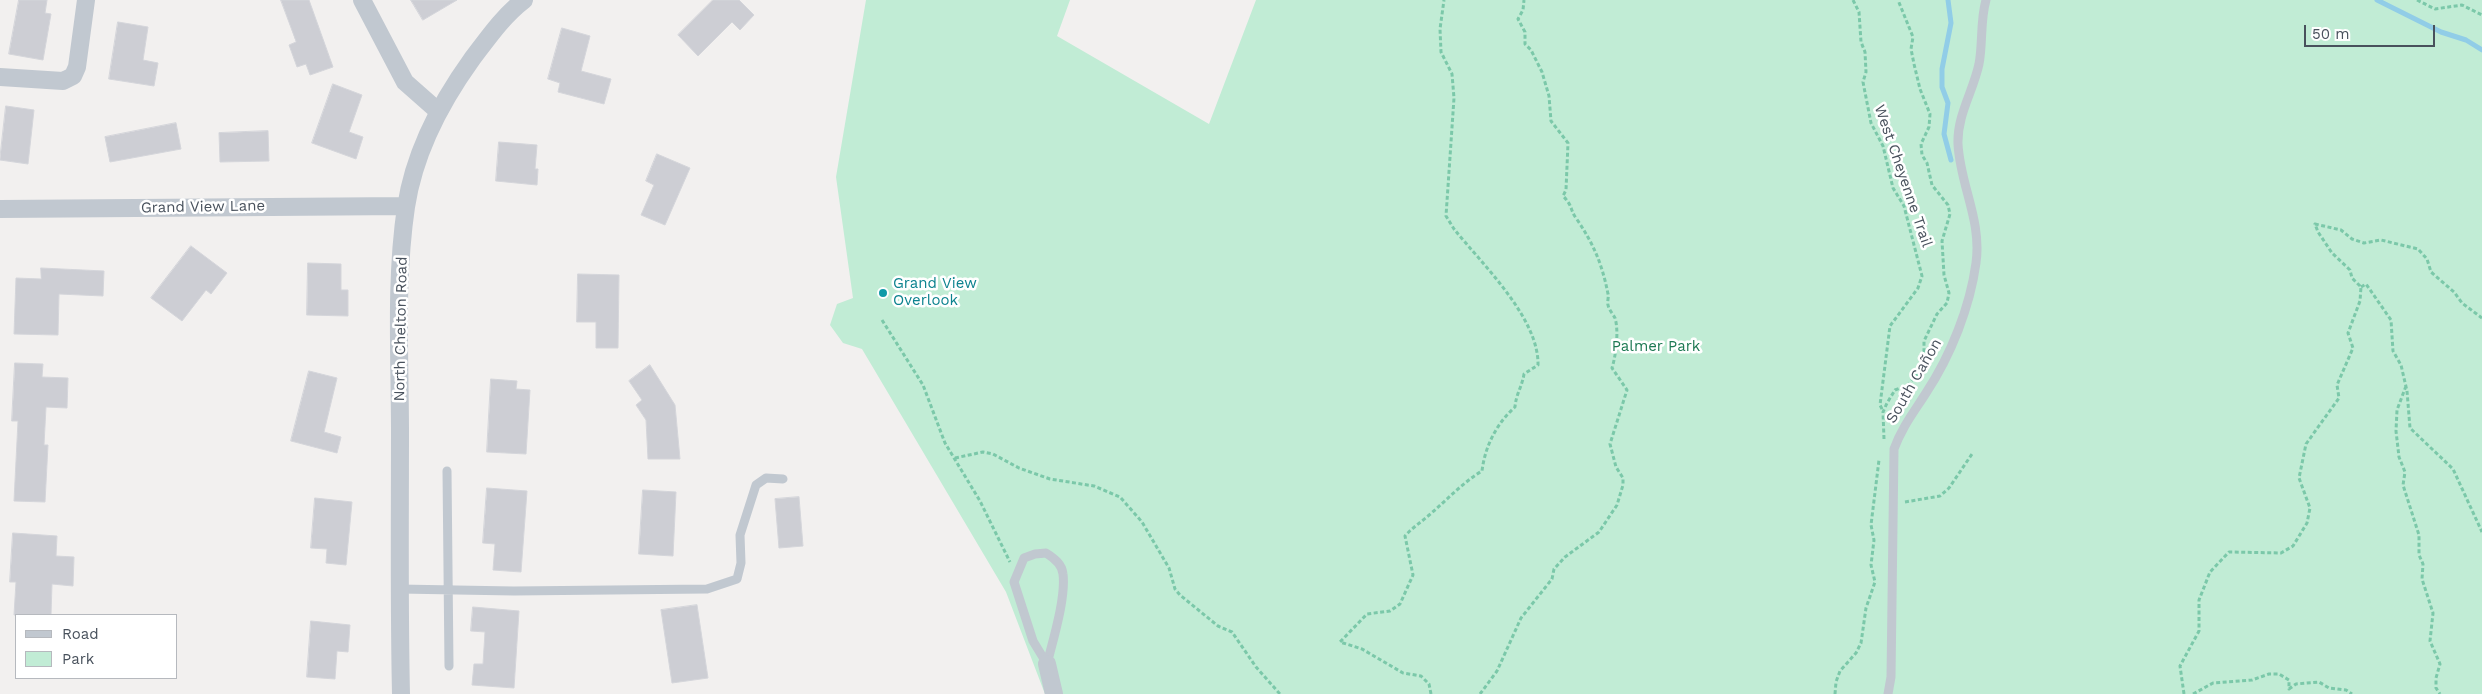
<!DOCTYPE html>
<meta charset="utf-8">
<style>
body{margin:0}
#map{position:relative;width:2482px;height:694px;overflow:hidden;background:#f2f0ef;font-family:"Work Sans",sans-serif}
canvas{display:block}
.legend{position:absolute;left:15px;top:614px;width:162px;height:65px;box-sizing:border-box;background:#fff;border:1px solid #b6b9be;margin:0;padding:6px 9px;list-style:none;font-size:15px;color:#48515c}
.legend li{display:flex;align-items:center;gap:10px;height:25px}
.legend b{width:25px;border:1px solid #b6b9be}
.scale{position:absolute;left:2304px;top:25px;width:131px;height:22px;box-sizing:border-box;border:2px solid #48515c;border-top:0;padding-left:6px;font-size:15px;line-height:18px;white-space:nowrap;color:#48515c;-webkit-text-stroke:4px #fff;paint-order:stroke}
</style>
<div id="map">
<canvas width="2482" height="694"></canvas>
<ul class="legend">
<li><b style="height:6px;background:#c1c8d0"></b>Road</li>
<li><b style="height:14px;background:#c1ecd5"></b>Park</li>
</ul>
<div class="scale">50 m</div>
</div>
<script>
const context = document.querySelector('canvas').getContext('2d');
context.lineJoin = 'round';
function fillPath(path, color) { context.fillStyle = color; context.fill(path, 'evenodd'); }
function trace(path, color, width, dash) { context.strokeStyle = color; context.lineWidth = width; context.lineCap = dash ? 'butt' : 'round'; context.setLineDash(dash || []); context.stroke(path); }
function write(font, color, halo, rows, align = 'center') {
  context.font = font + ' "Work Sans",sans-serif'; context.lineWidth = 5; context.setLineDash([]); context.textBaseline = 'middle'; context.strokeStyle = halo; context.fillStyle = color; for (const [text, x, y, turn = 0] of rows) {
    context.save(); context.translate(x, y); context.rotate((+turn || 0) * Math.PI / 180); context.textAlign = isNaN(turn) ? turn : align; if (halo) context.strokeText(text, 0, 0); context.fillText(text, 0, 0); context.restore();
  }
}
fillPath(new Path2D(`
 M 866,0 L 1070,0 L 1057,36 L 1209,124 L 1256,0 L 2482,0 L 2482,694 L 1045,694 L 1006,592 L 862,349 L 843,343 L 830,325 L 837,304 L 853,298 L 836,177 Z`), '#c1ecd5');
trace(new Path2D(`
 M 1948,0 L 1951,23 L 1942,69 L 1942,87 L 1948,103 L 1944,134 L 1951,160
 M 2377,0 L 2441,32 L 2466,40 L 2482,50`), '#91cde7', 5);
const building = new Path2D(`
 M 19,0 L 47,0 L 45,13 L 51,14 L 43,60 L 9,54 Z
 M 281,0 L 309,0 L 333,67 L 310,75 L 306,64 L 297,67 L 289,45 L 296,42 Z
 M 411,0 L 457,0 L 423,20 Z
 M 713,0 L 739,0 L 754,15 L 740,30 L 732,22 L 698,56 L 678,35 Z
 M 118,22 L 148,27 L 143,60 L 158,63 L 154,86 L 109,79 Z
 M 562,28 L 590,36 L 581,71 L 611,79 L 604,104 L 558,92 L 560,83 L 548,79 Z
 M 333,84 L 362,95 L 349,132 L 363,137 L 356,159 L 312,143 Z
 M 6,106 L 34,110 L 28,164 L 0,160 Z
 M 176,123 L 181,149 L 110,162 L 105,137 Z
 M 268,131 L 269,161 L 220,162 L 219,133 Z
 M 499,142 L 537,145 L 535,169 L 538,169 L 537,185 L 496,181 Z
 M 657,154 L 690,168 L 665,225 L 641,215 L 654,185 L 646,181 Z
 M 191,246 L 227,273 L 211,294 L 206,290 L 182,321 L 151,298 Z
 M 308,263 L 341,264 L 341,290 L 348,290 L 348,316 L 307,315 Z
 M 41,268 L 104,271 L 103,296 L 59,294 L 58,335 L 14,334 L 16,278 L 41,279 Z
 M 578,274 L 619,275 L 618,348 L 596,348 L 596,322 L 577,322 Z
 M 15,363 L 43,364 L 42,377 L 68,378 L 67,408 L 46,407 L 44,445 L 48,445 L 45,502 L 14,501 L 18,421 L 12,421 Z
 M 650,365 L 675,405 L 680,459 L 648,459 L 646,420 L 636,405 L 642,400 L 629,381 Z
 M 309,371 L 337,378 L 324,432 L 341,437 L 337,453 L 291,441 Z
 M 491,379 L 517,381 L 516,389 L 530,390 L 526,454 L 487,452 Z
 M 487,488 L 527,491 L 521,572 L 493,570 L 495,544 L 483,543 Z
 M 643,490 L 676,492 L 673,556 L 639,554 Z
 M 799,497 L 803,546 L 779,548 L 775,499 Z
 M 315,498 L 352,502 L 346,565 L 326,563 L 327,549 L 311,548 Z
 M 13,533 L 57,536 L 56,556 L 74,557 L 73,586 L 52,584 L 51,615 L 14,615 L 16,582 L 10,582 Z
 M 697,605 L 708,678 L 672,683 L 661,610 Z
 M 473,607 L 519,611 L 514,688 L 472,685 L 474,664 L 483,664 L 485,632 L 471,631 Z
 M 311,621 L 350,625 L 348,652 L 337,651 L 335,679 L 307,677 Z`);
fillPath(building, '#cdced4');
trace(building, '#d4d5da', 1);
trace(new Path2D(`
 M 1853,0 L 1859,12 L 1861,42 L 1865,52 L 1866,72 L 1863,82 L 1871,123 L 1883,146 L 1893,188 L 1904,206 L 1922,276 L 1918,288 L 1890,326 L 1880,405 L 1883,411
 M 2417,0 L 2435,9 L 2462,5 L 2482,15
 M 2361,287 L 2366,284 L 2391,320 L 2393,351 L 2401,365 L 2407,391 L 2410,428 L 2453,469 L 2482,532
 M 882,320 L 923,385 L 945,443 L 980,501 L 1010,562
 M 2406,386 L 2397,410 L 2396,431 L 2399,457 L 2405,472 L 2403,485 L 2419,535 L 2419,555 L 2423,564 L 2422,579 L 2433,613 L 2430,641 L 2440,664 L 2436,678 L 2436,688 L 2440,694
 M 1884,439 L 1883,412 L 1887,403 L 1895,390 L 1908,385 L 1921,369 L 1924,361 L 1924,341 L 1937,314 L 1947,303 L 1949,293 L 1944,275 L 1942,241 L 1950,214 L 1948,205 L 1932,185 L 1927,163 L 1922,155 L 1921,144 L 1929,127 L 1930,114 L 1920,89 L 1914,64 L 1911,49 L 1913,37 L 1898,0
 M 955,458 L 983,452 L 993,454 L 1019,468 L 1050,479 L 1094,486 L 1120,497 L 1142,522 L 1169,568 L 1175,589 L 1180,595 L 1218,626 L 1232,632 L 1256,667 L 1280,694
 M 1905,502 L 1940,496 L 1949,488 L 1972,454
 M 1431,694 L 1429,684 L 1421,676 L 1403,673 L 1362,649 L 1340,642 L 1367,614 L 1390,611 L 1400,604 L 1413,575 L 1405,536 C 1412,528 1420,523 1428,516 C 1447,500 1462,483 1482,471 C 1485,446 1497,423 1515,407 C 1516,394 1522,387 1524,374 L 1538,365 C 1539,318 1482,264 1454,229 L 1446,216 L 1454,98 L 1452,74 L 1441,52 L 1440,29 L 1444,0
 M 1480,694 L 1497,671 L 1521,618 L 1552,579 L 1554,569 L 1565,557 L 1599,532 L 1617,505 L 1623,485 L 1623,478 L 1616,467 L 1610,444 L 1627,390 L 1612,368 C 1616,355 1619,331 1615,318 C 1613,314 1609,310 1608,305 C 1607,301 1609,297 1608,294 C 1602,263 1593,243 1576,218 C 1570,210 1573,206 1563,196 L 1566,190 L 1568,143 L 1551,121 L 1549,96 L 1542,72 L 1531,50 L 1525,44 L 1525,32 L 1518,19 L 1523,10 L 1524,0
 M 1835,694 L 1836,682 L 1840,671 L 1856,653 L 1861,643 L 1866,608 L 1875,582 L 1871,565 L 1874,540 L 1871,525 L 1879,460
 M 2184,694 L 2180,666 L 2199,631 L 2199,600 L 2210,572 L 2229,552 L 2281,553 L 2293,546 L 2307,523 L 2310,508 L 2299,478 L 2306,444 L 2339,398 L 2337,385 L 2353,348 L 2348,333 L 2360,301 L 2361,287 L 2352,278 L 2350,270 L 2332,253 L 2318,232 L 2315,224 L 2341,230 L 2352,239 L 2364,243 L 2381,240 L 2418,249 L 2427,259 L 2431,272 L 2454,292 L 2462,303 L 2482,318
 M 2193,694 L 2213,683 L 2252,680 L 2269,674 L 2279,674 L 2289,680 L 2289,689 L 2296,684 L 2319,682 L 2329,688 L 2346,690 L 2352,694`), '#7bc8a9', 3, [4, 2.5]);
trace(new Path2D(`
 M 447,471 L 449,666
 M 1046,553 C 1054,558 1062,564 1063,574 C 1066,598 1053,640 1047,664 L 1033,641 L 1014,582 L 1024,558 L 1035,554 Z
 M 399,589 L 514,591 L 707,589 L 737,579 L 741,563 L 740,535 L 756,485 L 766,478 L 783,479
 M 1888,694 L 1891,677 L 1894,449 C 1902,427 1914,412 1926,393 C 1951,355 1970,307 1976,263 C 1982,220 1960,185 1958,144 C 1957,115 1973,92 1979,64 C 1983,43 1980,21 1986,0`), '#c1c8d0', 9);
trace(new Path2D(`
 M 362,0 L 405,82 L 439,112
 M 0,77 L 63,81 L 73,76 L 77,67 L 86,0
 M 0,209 L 406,206
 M 1047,664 L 1054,694
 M 401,694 C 399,607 400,520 400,433 C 400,358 395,281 406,207 C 414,154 441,102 472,59 C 488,38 503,16 524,0`), '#c1c8d0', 18);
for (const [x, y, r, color] of [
 [883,293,5,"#0f9aa8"]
]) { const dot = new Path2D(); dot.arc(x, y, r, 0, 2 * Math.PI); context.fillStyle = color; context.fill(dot); trace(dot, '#fff', 2); }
write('15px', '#48515c', '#fff', [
 ["West Cheyenne Trail",1903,176,71],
 ["Grand View Lane",203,207,-1],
 ["North Chelton Road",401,329,-89],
 ["South Cañon",1914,381,-60]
]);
write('15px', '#0d838f', '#fff', [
 ["Grand View",893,284],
 ["Overlook",893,301]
], 'left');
write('15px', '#1d7953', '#fff', [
 ["Palmer Park",1656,347]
]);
</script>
